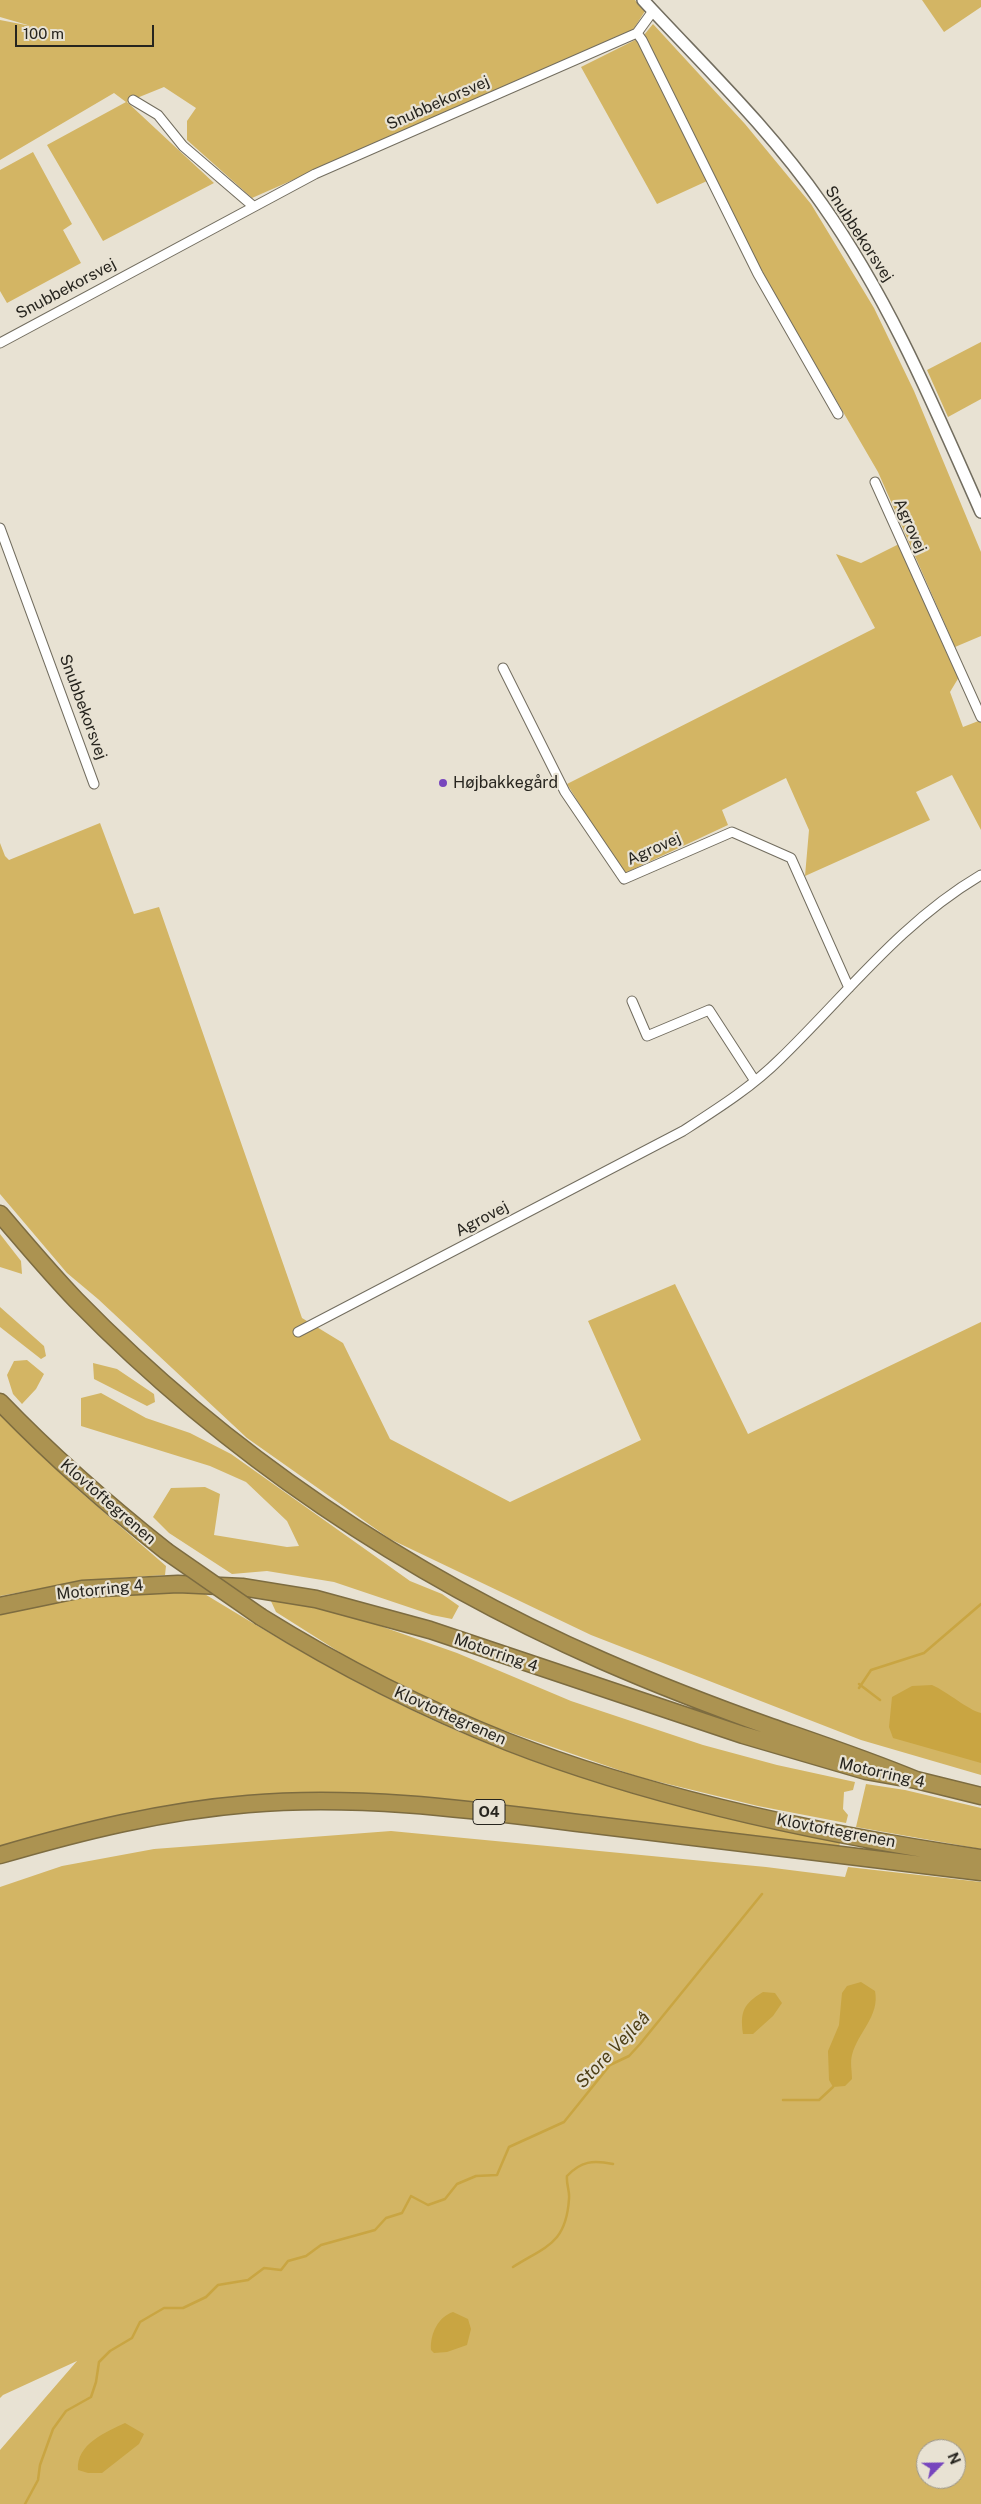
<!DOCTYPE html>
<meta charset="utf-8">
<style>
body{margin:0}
#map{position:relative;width:981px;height:2504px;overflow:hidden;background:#e8e2d3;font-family:"Public Sans",sans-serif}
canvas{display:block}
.north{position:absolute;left:916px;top:2439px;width:50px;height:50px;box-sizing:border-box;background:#e8e2d3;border:1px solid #9b968b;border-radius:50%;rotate:67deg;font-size:14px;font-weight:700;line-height:20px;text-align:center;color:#27251f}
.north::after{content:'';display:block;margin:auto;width:18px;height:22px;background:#7746bd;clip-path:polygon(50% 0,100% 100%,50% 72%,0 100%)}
.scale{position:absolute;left:15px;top:25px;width:139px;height:22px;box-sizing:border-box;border:2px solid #27251f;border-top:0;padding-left:6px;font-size:15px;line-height:18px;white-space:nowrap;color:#27251f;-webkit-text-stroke:4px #e8e2d3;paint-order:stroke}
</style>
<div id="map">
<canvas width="981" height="2504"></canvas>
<div class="north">N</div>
<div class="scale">100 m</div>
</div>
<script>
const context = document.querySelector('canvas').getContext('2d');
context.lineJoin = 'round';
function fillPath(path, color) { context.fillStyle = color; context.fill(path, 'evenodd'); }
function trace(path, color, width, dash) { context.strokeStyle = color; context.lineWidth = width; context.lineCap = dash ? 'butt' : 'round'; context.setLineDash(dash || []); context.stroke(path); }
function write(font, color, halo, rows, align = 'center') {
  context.font = font + ' "Public Sans",sans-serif'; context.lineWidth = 4.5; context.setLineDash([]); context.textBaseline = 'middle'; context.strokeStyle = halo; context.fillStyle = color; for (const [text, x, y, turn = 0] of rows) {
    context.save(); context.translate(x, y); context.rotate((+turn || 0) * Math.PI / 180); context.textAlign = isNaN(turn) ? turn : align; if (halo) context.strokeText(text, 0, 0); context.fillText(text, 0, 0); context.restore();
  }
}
fillPath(new Path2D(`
 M 0,0 L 635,0 L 645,11 L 633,30 L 252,198 L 187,140 L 187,121 L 196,108 L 164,87 L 127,102 L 214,183 L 103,241 L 47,145 L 126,102 L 114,93 L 0,160 L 0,20 L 31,26 L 0,17 Z
 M 922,0 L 981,0 L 981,7 L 944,32 Z
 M 653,24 L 745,124 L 811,204 L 874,308 L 914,391 L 981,552 L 981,636 L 955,647 L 878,472 L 761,271 L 644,35 Z
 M 637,39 L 707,181 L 657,204 L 581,67 Z
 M 33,152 L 72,224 L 63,230 L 81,263 L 7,303 L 0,291 L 0,170 Z
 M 981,342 L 981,399 L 948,417 L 927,370 Z
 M 899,544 L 948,656 L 959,677 L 950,692 L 963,727 L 981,720 L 981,830 L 952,775 L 916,792 L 930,820 L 805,876 L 809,830 L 786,778 L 722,810 L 728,825 L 623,874 L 567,784 L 875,628 L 836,554 L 861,563 Z
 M 100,823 L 134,914 L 159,907 L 302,1318 L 343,1343 L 390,1439 L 510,1502 L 641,1440 L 588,1321 L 675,1284 L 748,1434 L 981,1322 L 981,1775 L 861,1740 L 591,1635 L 390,1539 L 247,1438 L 98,1299 L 67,1273 L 0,1194 L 0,843 L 5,856 L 9,860 Z
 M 0,1234 L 21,1261 L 22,1274 L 0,1267 Z
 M 0,1307 L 44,1346 L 46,1356 L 41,1359 L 0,1327 Z
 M 27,1360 L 44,1374 L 36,1389 L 22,1404 L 13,1394 L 7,1375 L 14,1361 Z
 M 93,1363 L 117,1369 L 154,1394 L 155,1402 L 147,1406 L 94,1379 Z
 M 101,1393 L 146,1418 L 190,1433 L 231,1454 L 410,1581 L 442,1594 L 459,1606 L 452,1619 L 432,1615 L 334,1582 L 267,1571 L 232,1574 L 169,1533 L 153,1517 L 171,1488 L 205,1487 L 220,1494 L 214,1535 L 287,1547 L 299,1546 L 287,1521 L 246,1482 L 210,1466 L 81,1426 L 81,1398 Z
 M 0,1415 L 77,1489 L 166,1566 L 165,1575 L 87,1580 L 0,1596 Z
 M 198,1590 C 295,1649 392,1707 499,1748 C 609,1791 724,1818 840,1842 L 839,1849 L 296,1797 L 0,1849 L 0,1611 L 83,1595 Z
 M 270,1599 L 332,1609 L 457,1653 L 571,1701 L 703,1745 L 777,1765 L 855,1782 L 853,1790 L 844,1792 L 843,1809 L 848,1815 L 846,1823 L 758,1806 L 639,1777 L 454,1713 L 374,1674 L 276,1612 Z
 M 866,1784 L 905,1790 L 981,1808 L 981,1849 L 856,1827 Z
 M 391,1831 L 766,1867 L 845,1877 L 848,1867 L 981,1882 L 981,2504 L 0,2504 L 0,2450 L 77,2361 L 3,2395 L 0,2398 L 0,1887 L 62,1866 L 154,1849 ZM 926,2449 L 956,2449 L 956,2479 L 926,2479 Z`), '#d3b564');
fillPath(new Path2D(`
 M 932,1685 C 948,1692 968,1710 981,1713 L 981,1763 L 893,1738 L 889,1727 L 892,1697 L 912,1686 Z
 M 861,1982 L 875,1991 C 880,2016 858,2032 852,2055 C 850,2062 852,2071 852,2079 L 845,2086 L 833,2087 L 829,2080 L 828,2051 L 839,2025 L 842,1993 L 847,1986 Z
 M 763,1992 L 775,1993 L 782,2003 L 773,2016 L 753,2034 L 743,2034 C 740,2012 743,2004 763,1992 Z
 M 453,2312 L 468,2319 L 471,2329 L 467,2345 L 447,2352 L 434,2353 L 431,2350 C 430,2334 438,2317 453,2312 Z
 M 125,2423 L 144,2434 L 139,2444 L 102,2473 L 88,2473 L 78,2470 C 76,2444 106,2432 125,2423 Z`), '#c9a542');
trace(new Path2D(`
 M 859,1684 L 880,1700
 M 859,1688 L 871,1670 L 924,1653 L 981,1604
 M 783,2100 L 819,2100 L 833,2087
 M 513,2267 C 546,2246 566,2244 569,2199 C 570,2191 566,2184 567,2176 C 581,2161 593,2160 613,2164
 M 25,2504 L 38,2480 L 40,2465 L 53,2429 L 66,2411 L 91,2397 L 96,2382 L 99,2362 L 110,2351 L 132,2338 L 140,2322 L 164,2308 L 183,2308 L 206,2297 L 218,2285 L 248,2280 L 264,2268 L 281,2270 L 288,2261 L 306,2256 L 321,2245 L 375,2230 L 386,2218 L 402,2213 L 411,2196 L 428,2205 L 445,2199 L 457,2184 L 476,2176 L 497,2175 L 509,2147 L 564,2122 L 610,2065 L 629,2056 L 640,2044 L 762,1894`), '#c9a542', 2.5);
const minor = new Path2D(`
 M 637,33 L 642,40 L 758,274 L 838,414
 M 133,100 L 158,115 L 183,146 L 253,206
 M 0,343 L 315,174 L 637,33 L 653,11
 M 875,482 L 981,717
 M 0,528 L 94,784
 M 503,668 L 565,792 L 624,879 L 732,832 L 791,858 L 849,988
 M 632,1001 L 647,1036 L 709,1010 L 755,1081
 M 298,1332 L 683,1131 C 717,1109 752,1087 780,1059 C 846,995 901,922 981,875`);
const tertiary = new Path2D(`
 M 643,0 C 704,66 770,129 822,204 C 889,299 934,406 981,512`);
const motorway = new Path2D(`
 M 0,1214 C 25,1243 50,1273 76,1300 C 226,1454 407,1575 603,1661 C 658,1685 715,1707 771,1727 C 820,1744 868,1760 916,1780
 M 0,1402 C 52,1456 108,1505 166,1551
 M 0,1606 L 82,1589 L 178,1584 L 242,1587 L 316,1599 L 430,1630 L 743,1735 L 866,1771 L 916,1780 L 981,1796
 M 261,1617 C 340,1666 422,1708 508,1742 C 654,1799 826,1835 981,1858
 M 0,1855 C 82,1831 163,1811 248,1804 C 364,1794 481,1811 595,1825 C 724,1841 853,1856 981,1872`);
trace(minor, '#726d5f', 11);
trace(tertiary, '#726d5f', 14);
trace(motorway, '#7d6c40', 19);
trace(minor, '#fff', 9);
trace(tertiary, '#fff', 11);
trace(motorway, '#ac9351', 16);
const motorwayBridge = new Path2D(`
 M 166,1551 L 261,1617`);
trace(motorwayBridge, '#7d6c40', 19, []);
trace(motorwayBridge, '#ac9351', 16);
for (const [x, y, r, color] of [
 [443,783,5,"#7746bd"]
]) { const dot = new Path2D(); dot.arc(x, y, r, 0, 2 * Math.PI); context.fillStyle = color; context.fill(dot); trace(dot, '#e8e2d3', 2); }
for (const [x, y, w] of [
 [489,1812,32]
]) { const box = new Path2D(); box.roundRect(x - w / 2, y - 12.5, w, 25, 4); context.fillStyle = '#e8e2d3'; context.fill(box); trace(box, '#27251f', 1); }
write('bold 15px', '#27251f', null, [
 ["O4",489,1812]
]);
write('16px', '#27251f', '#e8e2d3', [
 ["Snubbekorsvej",438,103,-24],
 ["Snubbekorsvej",859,234,57],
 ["Snubbekorsvej",66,289,-28],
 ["Agrovej",910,526,66],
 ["Snubbekorsvej",83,707,70],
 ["Agrovej",654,849,-24],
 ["Agrovej",482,1219,-28],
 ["Klovtoftegrenen",108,1502,41],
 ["Motorring 4",100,1590,-6],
 ["Motorring 4",496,1653,19],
 ["Klovtoftegrenen",450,1716,24],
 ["Motorring 4",882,1773,13],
 ["Klovtoftegrenen",836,1831,11]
]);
write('16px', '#27251f', '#e8e2d3', [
 ["Højbakkegård",453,783]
], 'left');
write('italic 18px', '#4f4016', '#e8e2d3', [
 ["Store Vejleå",613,2050,-46]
]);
</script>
